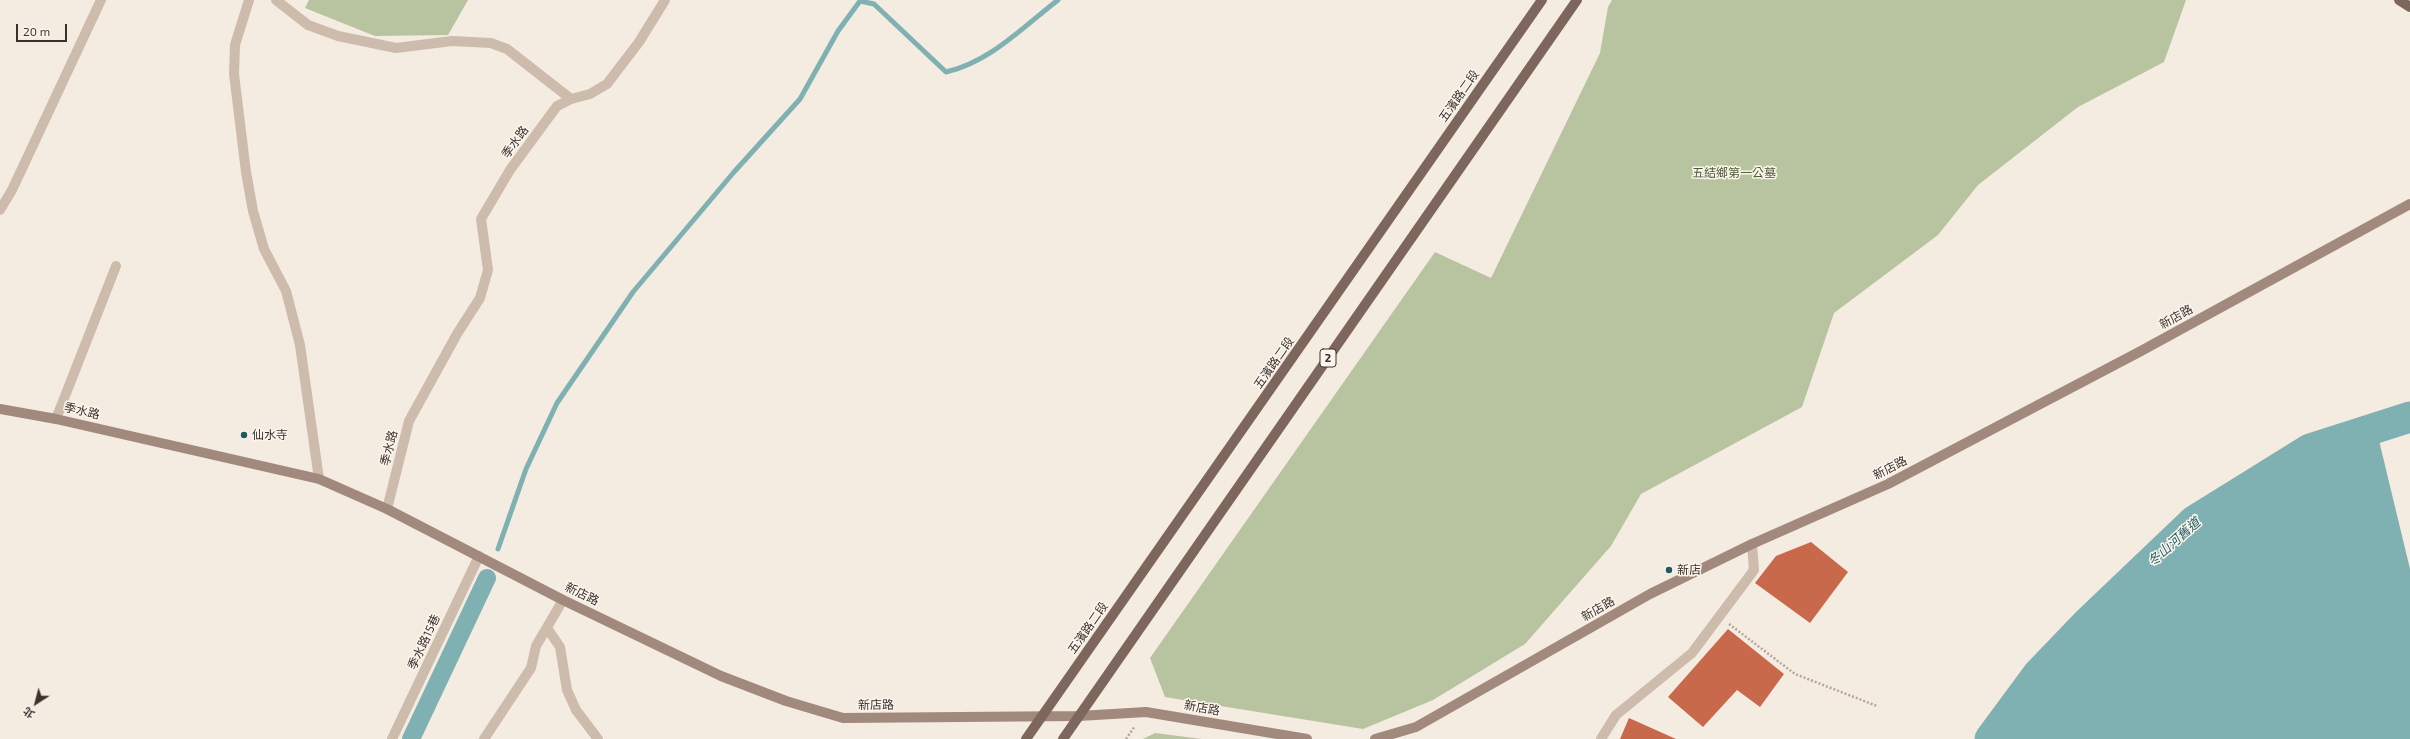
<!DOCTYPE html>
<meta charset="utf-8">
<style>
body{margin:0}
#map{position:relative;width:2410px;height:739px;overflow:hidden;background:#f4ebe1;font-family:"Exo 2","Noto Sans TC",sans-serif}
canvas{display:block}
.north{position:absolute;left:16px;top:683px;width:40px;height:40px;-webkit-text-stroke:3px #fbf5ee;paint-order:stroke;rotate:216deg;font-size:11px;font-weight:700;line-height:16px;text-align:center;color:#3b302b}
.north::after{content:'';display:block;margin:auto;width:14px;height:18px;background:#3b302b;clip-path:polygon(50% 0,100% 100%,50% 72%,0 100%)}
.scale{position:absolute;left:16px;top:24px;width:51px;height:18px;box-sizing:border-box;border:2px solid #3b302b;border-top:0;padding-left:5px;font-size:12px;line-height:14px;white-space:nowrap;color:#3b302b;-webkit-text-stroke:3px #fbf5ee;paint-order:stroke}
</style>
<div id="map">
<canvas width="2410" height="739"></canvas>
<div class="north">北</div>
<div class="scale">20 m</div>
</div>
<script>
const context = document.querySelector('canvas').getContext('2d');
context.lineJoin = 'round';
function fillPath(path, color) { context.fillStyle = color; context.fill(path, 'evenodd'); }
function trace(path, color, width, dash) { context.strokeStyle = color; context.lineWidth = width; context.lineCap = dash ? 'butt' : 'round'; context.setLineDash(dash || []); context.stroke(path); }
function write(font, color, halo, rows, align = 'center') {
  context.font = font + ' "Exo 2","Noto Sans TC",sans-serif'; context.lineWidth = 3; context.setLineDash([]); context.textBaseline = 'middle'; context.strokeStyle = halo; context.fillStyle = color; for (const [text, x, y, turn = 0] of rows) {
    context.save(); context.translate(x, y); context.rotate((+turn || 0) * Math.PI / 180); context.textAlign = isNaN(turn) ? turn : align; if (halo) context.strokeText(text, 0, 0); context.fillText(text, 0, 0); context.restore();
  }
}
fillPath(new Path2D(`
 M 309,0 L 468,0 L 448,35 L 375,36 L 305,8 Z
 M 1612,0 L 2186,0 L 2164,62 L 2078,107 L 1978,185 L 1938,235 L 1834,313 L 1802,407 L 1641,494 L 1611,546 L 1525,644 L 1433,700 L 1363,729 L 1165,697 L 1150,658 L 1435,252 L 1491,278 L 1600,53 L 1608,7 Z
 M 1155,733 L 1202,739 L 1143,739 Z`), '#b8c4a0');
fillPath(new Path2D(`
 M 2376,428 L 2410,569 L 2410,739 L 1990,739 L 2038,674 L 2087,623 L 2199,518 L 2310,449 Z`), '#7fb0b2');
trace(new Path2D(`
 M 498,549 L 526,469 L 557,403 L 633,292 L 734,172 L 800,99 L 838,31 L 860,1 L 874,4 L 946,72 C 990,62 1023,27 1058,0`), '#7fb0b2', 5);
trace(new Path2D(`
 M 411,739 L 487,578`), '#7fb0b2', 18);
trace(new Path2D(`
 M 1990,739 L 2038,674 L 2087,623 L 2194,521 L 2310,449 L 2410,417`), '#7fb0b2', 31);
fillPath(new Path2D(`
 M 1811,542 L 1848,572 L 1810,623 L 1755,583 L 1776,556 Z
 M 1728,629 L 1784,674 L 1760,707 L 1737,690 L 1703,727 L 1668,697 Z
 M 1629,718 L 1676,739 L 1620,739 Z`), '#c8694b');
trace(new Path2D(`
 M 1729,624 L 1795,674 L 1877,706
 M 1126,739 L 1135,726`), '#b9a596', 2.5, [2, 2]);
trace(new Path2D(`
 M 249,0 L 235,45 L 234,74 L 246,172 L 253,211 L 264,249 L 286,291 L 300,345 L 319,479
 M 571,99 L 590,94 L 607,84 L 639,42 L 665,0
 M 0,210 L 12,190 L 101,0
 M 56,419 L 116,266
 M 547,628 L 560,647 L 567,690 L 576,710 L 598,739
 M 392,739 L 479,556
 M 484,739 L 531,668 L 536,646 L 563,600
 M 1601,739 L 1616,715 L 1692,653 L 1754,570 L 1752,544`), '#cdbbac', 10);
trace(new Path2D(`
 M 276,0 L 308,25 L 338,36 L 396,48 L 452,41 L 491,43 L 507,49 L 571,99 L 557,106 L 510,170 L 481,219 L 488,270 L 480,298 L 457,334 L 409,421 L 387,509`), '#cdbbac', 10);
trace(new Path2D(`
 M 0,409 L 56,419 L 319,479 L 387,509 L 563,600 L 721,676 L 786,701 L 843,718 L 1079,716 L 1146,712 L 1307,739
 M 1375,739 L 1416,727 L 1650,594 L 1752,544 L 1888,484 L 2141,351 L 2410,204`), '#a18a7d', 10);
trace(new Path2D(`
 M 2399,0 L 2410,7
 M 1026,739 L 1542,0
 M 1063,739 L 1577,0`), '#7d675c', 10);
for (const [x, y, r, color] of [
 [244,435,4,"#1f5a5e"],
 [1669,570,4,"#1f5a5e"]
]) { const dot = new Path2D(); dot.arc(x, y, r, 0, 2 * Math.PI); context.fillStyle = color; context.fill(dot); trace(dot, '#fbf5ee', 1.5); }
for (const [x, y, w] of [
 [1328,358,16]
]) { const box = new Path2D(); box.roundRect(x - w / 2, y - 9, w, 18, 3); context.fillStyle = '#fbf5ee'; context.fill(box); trace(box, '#3b302b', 1); }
write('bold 11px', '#3b302b', null, [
 ["2",1328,358]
]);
write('12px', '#3b302b', '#fbf5ee', [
 ["五濱路二段",1459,96,-55],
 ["季水路",515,142,-54],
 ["新店路",2176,317,-29],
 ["五濱路二段",1274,363,-55],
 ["季水路",82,411,13],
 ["季水路",389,448,-76],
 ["新店路",1890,468,-27],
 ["新店路",582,594,26],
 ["新店路",1598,609,-30],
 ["五濱路二段",1088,628,-55],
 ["季水路15巷",424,642,-65],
 ["新店路",876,705,-1],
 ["新店路",1202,708,10]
]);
write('12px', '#4a5a2e', '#fbf5ee', [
 ["五結鄉第一公墓",1734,173]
]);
write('12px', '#3b302b', '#fbf5ee', [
 ["仙水寺",252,435],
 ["新店",1677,570]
], 'left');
write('italic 13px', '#1f5a5e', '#fbf5ee', [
 ["冬山河舊道",2174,542,-42]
]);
</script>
